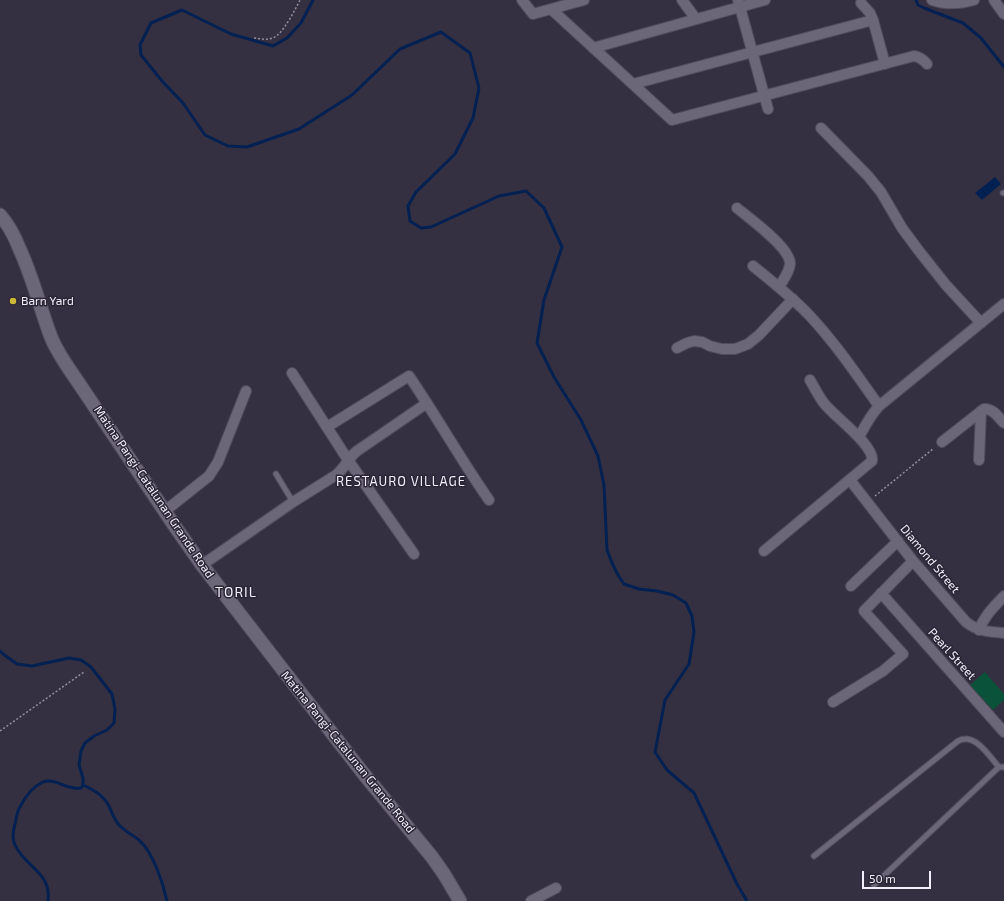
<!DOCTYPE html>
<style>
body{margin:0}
#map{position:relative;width:1004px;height:901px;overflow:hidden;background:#353041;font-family:"Exo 2",sans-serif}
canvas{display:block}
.scale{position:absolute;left:862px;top:871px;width:69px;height:18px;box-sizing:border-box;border:2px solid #f2effa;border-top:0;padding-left:5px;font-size:12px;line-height:14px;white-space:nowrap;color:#f2effa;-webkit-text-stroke:3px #2b2636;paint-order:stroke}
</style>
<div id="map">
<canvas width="1004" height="901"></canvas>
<div class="scale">50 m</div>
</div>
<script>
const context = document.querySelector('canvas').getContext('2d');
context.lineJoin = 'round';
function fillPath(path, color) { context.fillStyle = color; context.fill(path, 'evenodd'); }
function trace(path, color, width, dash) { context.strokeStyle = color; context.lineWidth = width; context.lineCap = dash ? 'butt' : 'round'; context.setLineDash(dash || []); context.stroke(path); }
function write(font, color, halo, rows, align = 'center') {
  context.font = font + ' "Exo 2",sans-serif'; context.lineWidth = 3; context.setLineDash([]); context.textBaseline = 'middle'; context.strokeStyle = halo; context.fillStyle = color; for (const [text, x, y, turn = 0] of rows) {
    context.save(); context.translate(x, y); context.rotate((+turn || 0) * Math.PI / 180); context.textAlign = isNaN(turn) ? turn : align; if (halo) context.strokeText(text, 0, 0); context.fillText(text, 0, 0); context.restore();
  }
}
fillPath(new Path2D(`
 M 985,672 L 1004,694 L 1004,700 L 993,710 L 970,685 Z`), '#0b523a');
fillPath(new Path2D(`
 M 995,177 L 1001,184 L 982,200 L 975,193 Z`), '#022152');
trace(new Path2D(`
 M 313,0 L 301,23 L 287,38 L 273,46 L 231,34 L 182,10 L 151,23 L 140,45 L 141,55 L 162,81 L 183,103 L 205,135 L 228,146 L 247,147 L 299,129 L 352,95 L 400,49 L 441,32 L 470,53 L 479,88 L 473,118 L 455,154 L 416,192 L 408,206 L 410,221 L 421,228 L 431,227 L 499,196 L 526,191 L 544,208 L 562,247 L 544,300 L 537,343 L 554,377 L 581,420 L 598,456 L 604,485 L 607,550 L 612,563 L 618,575 L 624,584 L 639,589 L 657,591 L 673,595 L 686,603 L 692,616 L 694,632 L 689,664 L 665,700 L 655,752 L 667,770 L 694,793 L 737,884 L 747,901
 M 916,0 L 918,5 L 924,8 L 963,23 L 981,38 L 1004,67
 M 0,651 L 3,654 L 17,664 L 32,666 L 69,658 L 81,660 L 91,667 L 112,694 L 115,709 L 114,723 L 107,730 L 94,736 L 85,743 L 81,751 L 79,765 L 83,778 L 83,785
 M 83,785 C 94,790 103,795 109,806 C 112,813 114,819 119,825 C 125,831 132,835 139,840 C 153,852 163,883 167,901
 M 48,901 C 52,873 25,867 15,845 C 12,839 13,831 15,824 C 16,818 17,812 20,807 C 25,797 32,787 43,782 C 54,777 68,791 81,788 L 83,785`), '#022152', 3);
const service = new Path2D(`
 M 1003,193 L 1004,193
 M 276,474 L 293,502
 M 814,856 L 958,741 C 975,732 989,756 999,767
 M 874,885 L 999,767 L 1004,767`);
const minor = new Path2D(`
 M 522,0 L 533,14 L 584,0
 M 682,0 L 696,19
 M 738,0 L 768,109
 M 932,0 C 946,5 960,4 974,0
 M 994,0 L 1004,14
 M 861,3 L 870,13 L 873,20 L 885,64
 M 551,9 L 672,120 L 914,56 C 920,57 923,59 927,64
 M 593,48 L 765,0
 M 633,84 L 873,20
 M 821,128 L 868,176 L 881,192 L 902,228 L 919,251 L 946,285 L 981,323
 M 737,208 C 749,218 791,248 790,264 C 789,273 783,280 779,287
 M 753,266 C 773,282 793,298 810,316 C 836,344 857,375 879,406
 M 677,348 L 687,343 L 694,341 L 702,342 L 710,346 L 722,349 L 735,349 L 748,344 L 759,335 L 793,299
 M 292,373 L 348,460 L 414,554
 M 327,427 L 409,376 C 437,417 461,460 489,500
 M 859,437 C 865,426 870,416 879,406 L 1004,304
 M 942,442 L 984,409 C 993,408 998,417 1004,423
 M 979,460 L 981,411
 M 850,480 L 913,561 L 966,622 C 977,631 990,632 1004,633
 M 165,511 L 209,476 L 218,462 L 246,391
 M 764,551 L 872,461 C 875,445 833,416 823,402 C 818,395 814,387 810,380
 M 202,565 L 293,502 L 336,475 C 345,468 348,458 357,451 L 427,403
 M 851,586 L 898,541
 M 881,593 L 1004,732
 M 979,630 C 984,616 994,607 1004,596
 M 833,702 L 883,671 L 903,654 L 864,611 L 913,561
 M 531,901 L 556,888`);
const tertiary = new Path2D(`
 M 0,215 C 9,225 15,237 20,250 C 33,278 40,308 51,337 C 57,352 67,366 76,379 L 176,528 L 202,565 L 300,692 L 363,773 L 432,857 L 444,874 L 460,901`);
trace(service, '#504c5a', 7);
trace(minor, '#504c5a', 12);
trace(tertiary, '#504c5a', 15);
trace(new Path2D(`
 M 254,38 C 261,39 267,40 273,38 C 283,34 295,10 300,0
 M 875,496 L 934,448
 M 0,731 L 84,672`), '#938f9d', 1.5, [2, 2]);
trace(service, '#6c6679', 5);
trace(minor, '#6c6679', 10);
trace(tertiary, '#6c6679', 13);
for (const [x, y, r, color] of [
 [13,301,4,"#cfb837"]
]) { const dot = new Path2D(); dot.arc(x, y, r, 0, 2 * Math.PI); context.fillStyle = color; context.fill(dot); trace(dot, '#2b2636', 1.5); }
write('12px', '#f2effa', '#2b2636', [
 ["Barn Yard",21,301]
], 'left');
write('12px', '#f2effa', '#2b2636', [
 ["Matina Pangi-Catalunan Grande Road",154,492,56],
 ["Diamond Street",930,559,50],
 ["Pearl Street",952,654,48],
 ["Matina Pangi-Catalunan Grande Road",348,752,51]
]);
context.letterSpacing = '1px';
write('13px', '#f2effa', '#2b2636', [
 ["RESTAURO VILLAGE",401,482]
]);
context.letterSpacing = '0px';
context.letterSpacing = '1px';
write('14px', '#f2effa', '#2b2636', [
 ["TORIL",236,592]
]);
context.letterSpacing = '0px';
</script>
